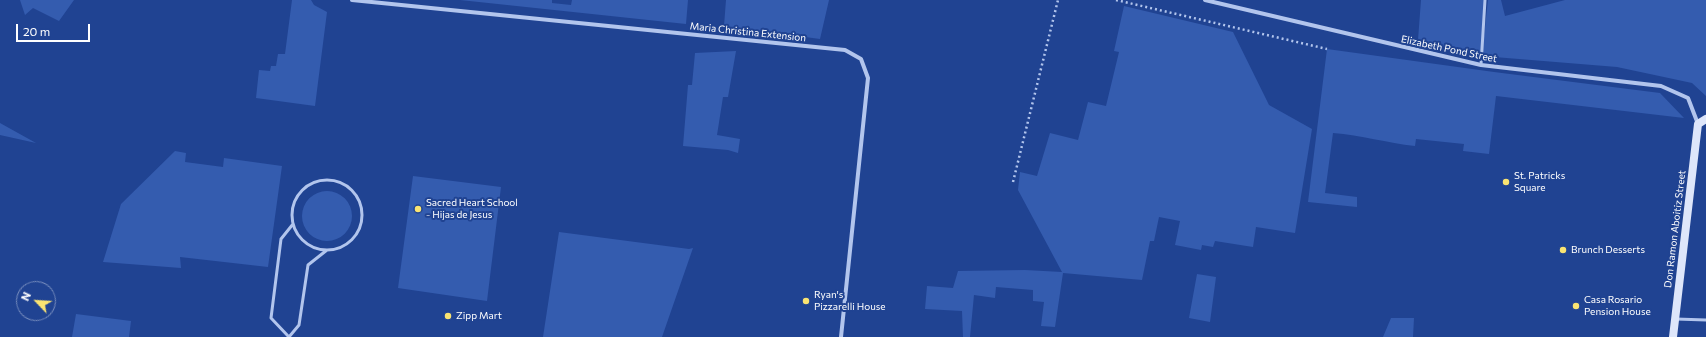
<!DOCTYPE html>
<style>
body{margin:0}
#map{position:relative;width:1706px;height:337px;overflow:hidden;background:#204392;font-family:Commissioner,sans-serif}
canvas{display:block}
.north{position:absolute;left:16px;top:281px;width:40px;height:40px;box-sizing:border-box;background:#204392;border:1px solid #798ebe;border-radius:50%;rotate:295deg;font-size:11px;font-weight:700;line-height:16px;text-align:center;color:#fff}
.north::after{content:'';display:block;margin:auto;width:14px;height:18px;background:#fae472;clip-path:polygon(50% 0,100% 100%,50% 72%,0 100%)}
.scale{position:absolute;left:16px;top:24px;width:74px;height:18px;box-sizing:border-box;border:2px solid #fff;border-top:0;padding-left:5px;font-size:12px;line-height:14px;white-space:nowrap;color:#fff;-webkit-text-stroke:3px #204392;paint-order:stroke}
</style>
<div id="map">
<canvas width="1706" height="337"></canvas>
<div class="north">N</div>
<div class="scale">20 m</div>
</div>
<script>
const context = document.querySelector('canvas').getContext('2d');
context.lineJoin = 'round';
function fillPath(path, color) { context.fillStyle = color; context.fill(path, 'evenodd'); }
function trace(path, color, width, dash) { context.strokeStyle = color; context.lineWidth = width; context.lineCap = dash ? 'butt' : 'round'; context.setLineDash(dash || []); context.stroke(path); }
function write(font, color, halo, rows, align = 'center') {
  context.font = font + ' Commissioner,sans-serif'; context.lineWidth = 4; context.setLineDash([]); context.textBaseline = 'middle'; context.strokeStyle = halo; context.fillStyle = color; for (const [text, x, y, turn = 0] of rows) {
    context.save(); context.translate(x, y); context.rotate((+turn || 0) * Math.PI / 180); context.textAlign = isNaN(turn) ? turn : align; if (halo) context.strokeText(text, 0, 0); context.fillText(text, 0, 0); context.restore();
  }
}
fillPath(new Path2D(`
 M 20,0 L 74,0 L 59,21 L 33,8 L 25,15 Z
 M 292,0 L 311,0 L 314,5 L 327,12 L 315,106 L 256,98 L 259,70 L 270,71 L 271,66 L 276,66 L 278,54 L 285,54 Z
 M 460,0 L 552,0 L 552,3 L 571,5 L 572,0 L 688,0 L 686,24 Z
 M 726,0 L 829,0 L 820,39 L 724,26 Z
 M 1421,0 L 1485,0 L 1483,45 L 1488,0 L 1501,0 L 1505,16 L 1565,0 L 1706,0 L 1706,96 L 1692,83 L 1617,67 L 1482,56 L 1418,40 Z
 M 1124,6 L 1233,32 L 1269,105 L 1312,129 L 1295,233 L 1256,227 L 1253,247 L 1215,241 L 1213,247 L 1202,245 L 1201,250 L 1175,245 L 1180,221 L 1159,217 L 1154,241 L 1150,241 L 1142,280 L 1063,273 L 1055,327 L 1041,326 L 1044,302 L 1033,301 L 1033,290 L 996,287 L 995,298 L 974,295 L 970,337 L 963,337 L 962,311 L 925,309 L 927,286 L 953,288 L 958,271 L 1025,270 L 1062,272 L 1018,190 L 1020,172 L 1037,176 L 1050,133 L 1078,140 L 1088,102 L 1106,106 L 1119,52 L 1114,51 Z
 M 1327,49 L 1494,72 L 1660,93 L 1684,118 L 1496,96 L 1489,154 L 1463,151 L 1464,144 L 1416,139 L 1415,146 C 1387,143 1361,135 1333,133 L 1325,193 L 1357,197 L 1357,207 L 1308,202 Z
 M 736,51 L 728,97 L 723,97 L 717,135 L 740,139 L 738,153 L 728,150 L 683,146 L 688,85 L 692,85 L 695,53 Z
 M 0,123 L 36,143 L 0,135 Z
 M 175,151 L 186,153 L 185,162 L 223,167 L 224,158 L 282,166 L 268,267 L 180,257 L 181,268 L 103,262 L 121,204 Z
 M 413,176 L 501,187 L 487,301 L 398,288 Z
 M302 216a25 25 0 1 1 50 0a25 25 0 1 1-50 0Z
 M 559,232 L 689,249 L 693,248 L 662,337 L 543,337 Z
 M 1197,274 L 1216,277 L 1210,322 L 1189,318 Z
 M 76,314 L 131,321 L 129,337 L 72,337 Z
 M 1391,318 L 1414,318 L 1413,337 L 1383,337 Z`), '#345caf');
trace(new Path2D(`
 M 1116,0 L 1327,49
 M 1013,182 L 1058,0`), '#b2c5ed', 2.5, [2, 3]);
trace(new Path2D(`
 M 1481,65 L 1485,0
 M292 215a35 35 0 1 1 70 0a35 35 0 1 1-70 0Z
 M 1676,319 L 1706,320
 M 289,337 L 271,318 L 281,239 L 293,224
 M 289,337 L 299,325 L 308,265 L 327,250`), '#b2c5ed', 3);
trace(new Path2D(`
 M 352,0 L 845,50 L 861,59 L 868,78 L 841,337
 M 1205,0 L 1481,65 L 1661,86 L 1688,98 L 1698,124`), '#b2c5ed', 4);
trace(new Path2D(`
 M 1673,337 L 1698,124 L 1706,119`), '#dee6fa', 8);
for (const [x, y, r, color] of [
 [1506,182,4,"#fae472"],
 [418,209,4,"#fae472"],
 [1563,250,4,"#fae472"],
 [806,301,4,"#fae472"],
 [1576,306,4,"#fae472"],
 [448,316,4,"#fae472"]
]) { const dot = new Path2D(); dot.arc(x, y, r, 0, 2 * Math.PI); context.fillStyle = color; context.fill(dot); trace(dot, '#204392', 1.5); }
write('10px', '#fff', '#204392', [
 ["Maria Christina Extension",748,32,6],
 ["Elizabeth Pond Street",1449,49,12],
 ["Don Ramon Aboitiz Street",1675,229,-83]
]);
write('10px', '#fff', '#204392', [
 ["St. Patricks",1514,176],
 ["Square",1514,188],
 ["Sacred Heart School",426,203],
 ["- Hijas de Jesus",426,215],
 ["Brunch Desserts",1571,250],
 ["Ryan's",814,295],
 ["Pizzarelli House",814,307],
 ["Casa Rosario",1584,300],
 ["Pension House",1584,312],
 ["Zipp Mart",456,316]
], 'left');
</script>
